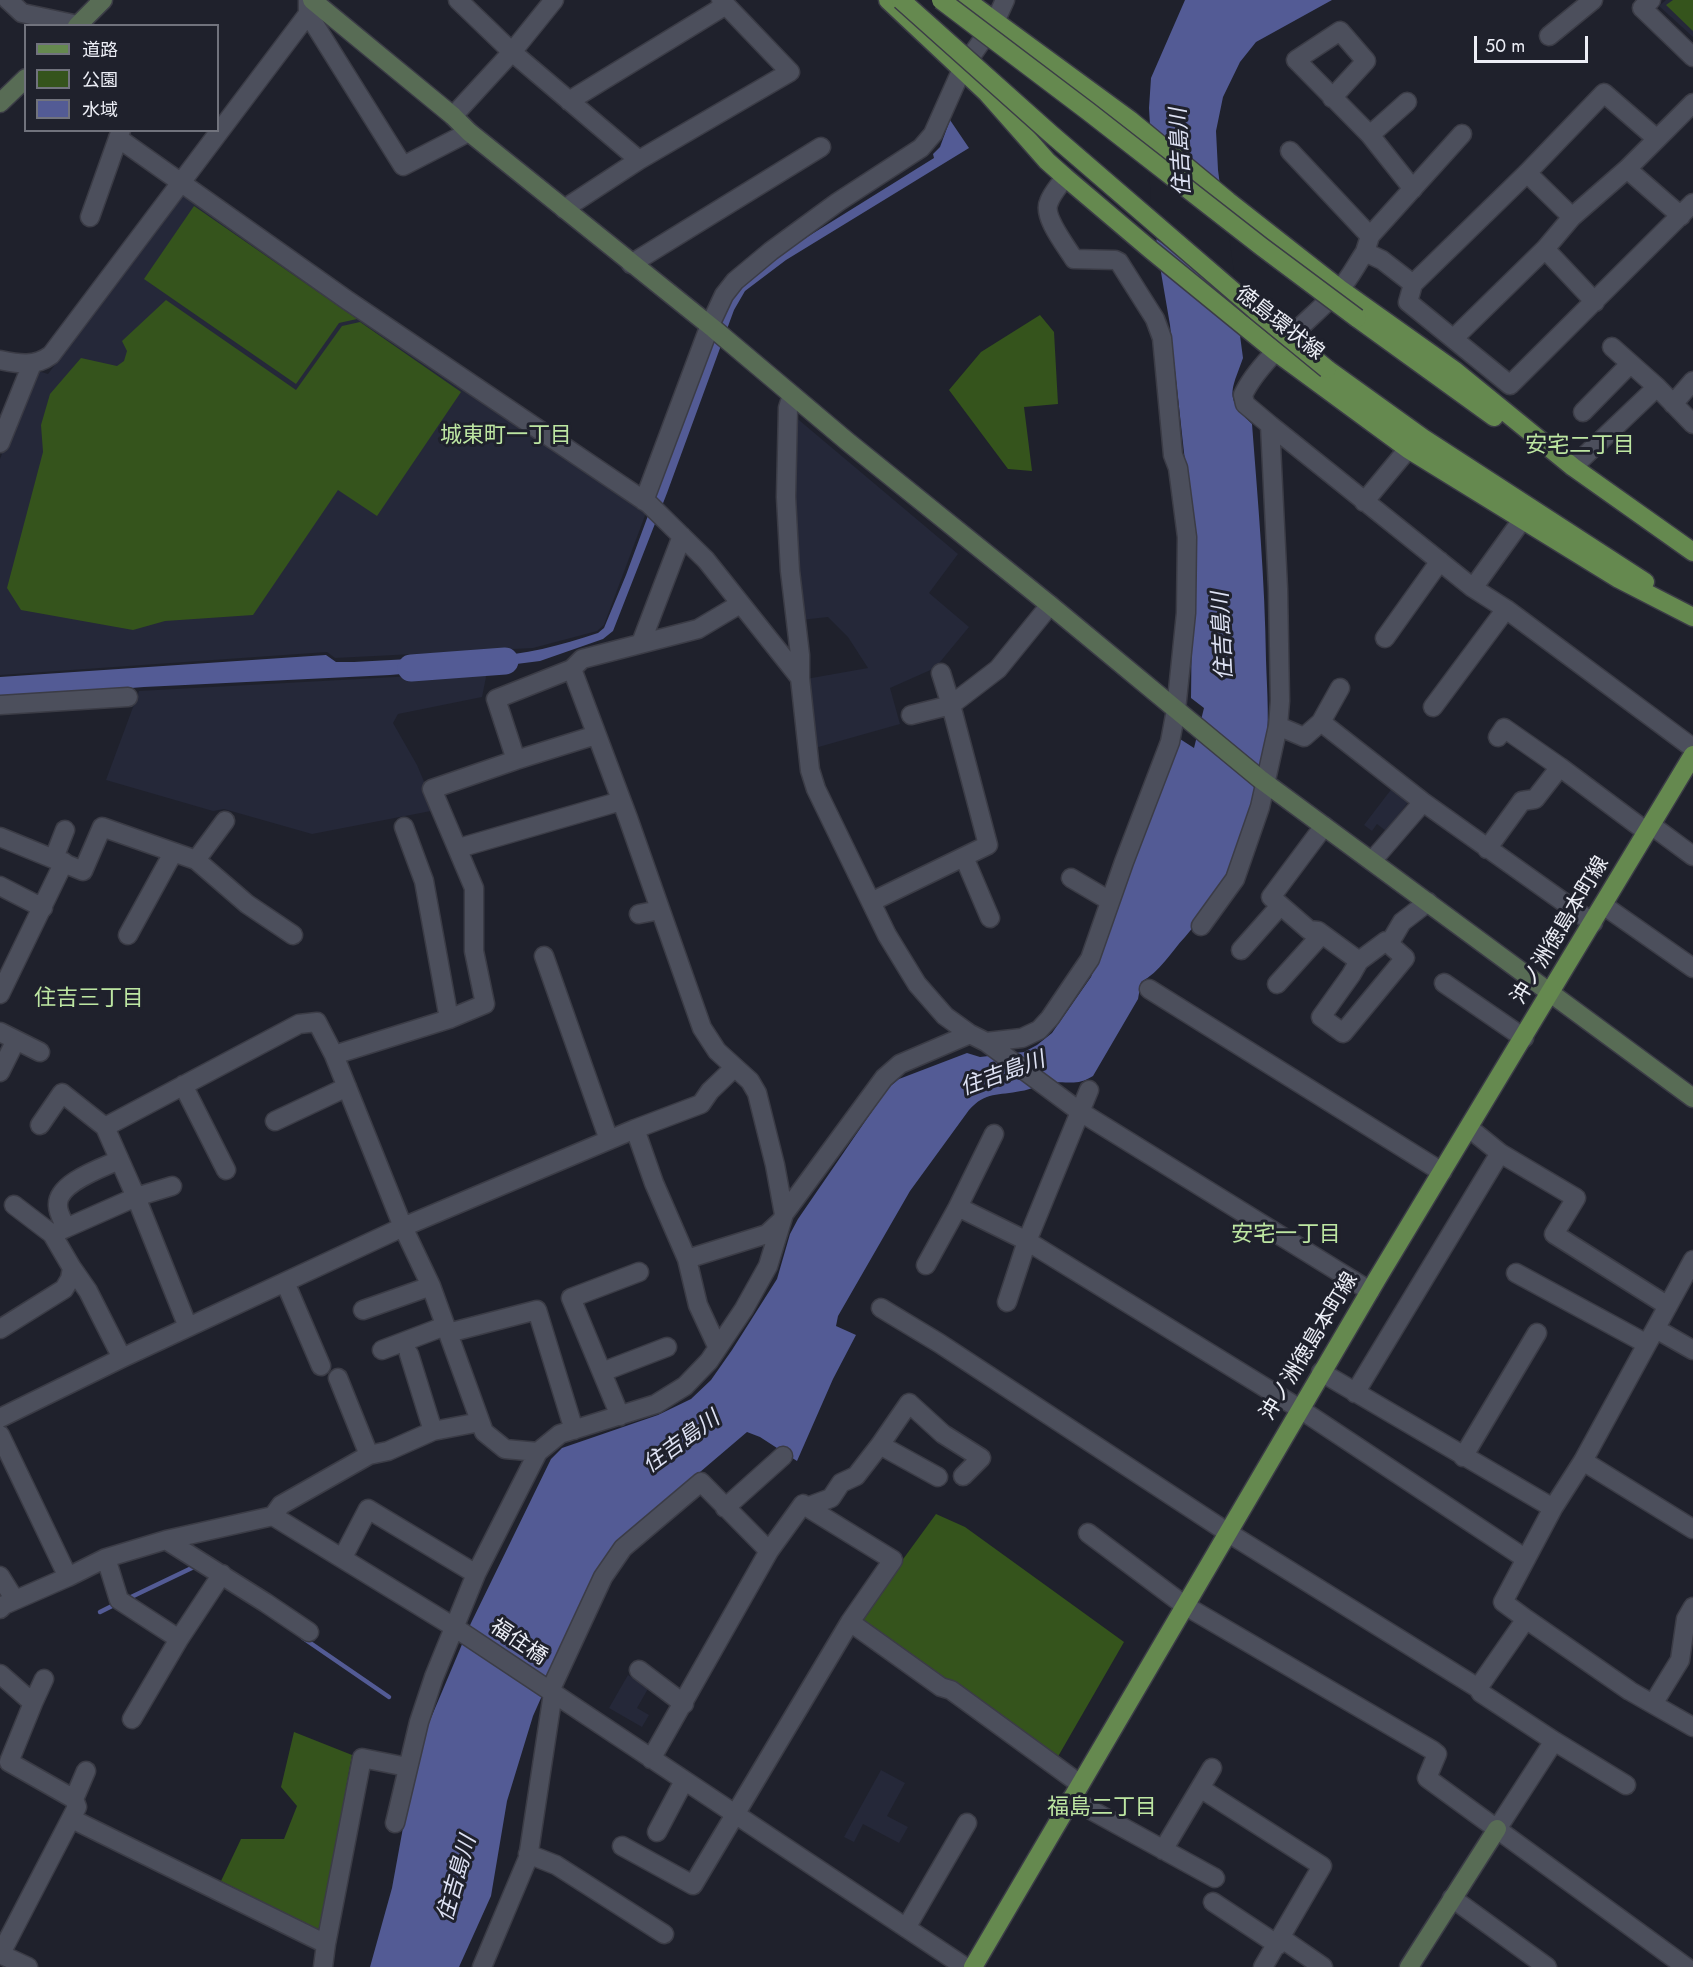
<!DOCTYPE html>
<meta charset="utf-8">
<style>
body{margin:0}
#map{position:relative;width:1693px;height:1967px;overflow:hidden;background:#1f212c;font-family:Jost,"Noto Sans JP",sans-serif}
canvas{display:block}
.legend{position:absolute;left:24px;top:24px;width:195px;height:108px;box-sizing:border-box;background:#1f212c;border:2px solid #71737d;margin:0;padding:8px 10px;list-style:none;font-size:18px;color:#eceef6}
.legend li{display:flex;align-items:center;gap:12px;height:30px}
.legend b{width:30px;border:2px solid #71737d}
.scale{position:absolute;left:1474px;top:36px;width:114px;height:27px;box-sizing:border-box;border:3px solid #eceef6;border-top:0;padding-left:8px;font-size:18px;line-height:21px;white-space:nowrap;color:#eceef6;-webkit-text-stroke:4px #1f212c;paint-order:stroke}
</style>
<div id="map">
<canvas width="1693" height="1967"></canvas>
<ul class="legend">
<li><b style="height:8px;background:#65894f"></b>道路</li>
<li><b style="height:16px;background:#35541c"></b>公園</li>
<li><b style="height:16px;background:#535b95"></b>水域</li>
</ul>
<div class="scale">50 m</div>
</div>
<script>
const context = document.querySelector('canvas').getContext('2d');
context.lineJoin = 'round';
function fillPath(path, color) { context.fillStyle = color; context.fill(path, 'evenodd'); }
function trace(path, color, width, dash) { context.strokeStyle = color; context.lineWidth = width; context.lineCap = dash ? 'butt' : 'round'; context.setLineDash(dash || []); context.stroke(path); }
function write(font, color, halo, rows, align = 'center') {
  context.font = font + ' Jost,"Noto Sans JP",sans-serif'; context.lineWidth = 6; context.setLineDash([]); context.textBaseline = 'middle'; context.strokeStyle = halo; context.fillStyle = color; for (const [text, x, y, turn = 0] of rows) {
    context.save(); context.translate(x, y); context.rotate((+turn || 0) * Math.PI / 180); context.textAlign = isNaN(turn) ? turn : align; if (halo) context.strokeText(text, 0, 0); context.fillText(text, 0, 0); context.restore();
  }
}
fillPath(new Path2D(`
 M 1666,0 L 1693,0 L 1693,37 L 1659,6 Z
 M 182,194 L 646,513 L 604,625 L 597,631 L 533,648 L 335,658 L 327,652 L 0,675 L 0,459 L 35,370 L 48,374 Z
 M 793,415 L 958,554 L 929,593 L 969,627 L 935,668 L 890,688 L 900,724 L 815,748 L 806,679 L 868,668 L 848,637 L 828,617 L 801,620 L 792,506 Z
 M 487,672 L 482,697 L 398,714 L 393,723 L 417,765 L 436,810 L 312,834 L 224,809 L 213,811 L 106,780 L 139,691 Z
 M 1393,787 L 1410,800 L 1386,831 L 1377,824 L 1372,831 L 1364,825 Z
 M 628,1675 L 649,1687 L 637,1708 L 649,1715 L 642,1727 L 609,1708 Z
 M 881,1770 L 905,1783 L 887,1816 L 908,1827 L 899,1843 L 863,1824 L 854,1842 L 844,1837 Z`), '#252839');
fillPath(new Path2D(`
 M 1673,0 L 1693,0 L 1693,31 L 1666,5 Z
 M 194,206 L 357,319 L 339,323 L 296,384 L 144,279 Z
 M 166,300 L 296,390 L 342,326 L 360,322 L 461,392 L 377,516 L 338,490 L 253,615 L 165,621 L 133,630 L 21,610 L 7,588 L 43,452 L 41,425 L 50,394 L 81,358 L 117,366 L 124,361 L 127,351 L 122,341 Z
 M 1040,315 L 1054,332 L 1058,404 L 1024,407 L 1032,471 L 1008,469 L 949,390 L 981,352 Z
 M 936,1514 L 965,1527 L 1124,1642 L 1056,1760 L 858,1621 Z
 M 294,1732 L 352,1755 L 320,1932 L 221,1881 L 241,1839 L 284,1839 L 297,1806 L 281,1787 Z`), '#35541c');
fillPath(new Path2D(`
 M 1185,0 L 1332,0 L 1256,42 L 1240,62 L 1223,97 L 1216,131 L 1218,170 L 1243,358 C 1231,392 1224,397 1252,424 C 1258,503 1265,581 1266,660 C 1267,692 1270,725 1265,756 C 1262,771 1256,785 1252,800 C 1238,853 1222,895 1185,937 C 1170,953 1160,972 1141,982 L 1138,999 L 1093,1076 C 1076,1087 1067,1080 1048,1083 C 1039,1085 1030,1090 1021,1091 C 998,1096 986,1091 969,1110 L 910,1191 L 838,1316 L 836,1326 L 856,1335 L 833,1379 L 797,1461 L 760,1437 L 747,1432 L 693,1478 L 596,1574 L 533,1716 L 507,1801 L 491,1896 L 459,1967 L 370,1967 L 392,1888 L 417,1751 L 471,1623 L 551,1459 L 562,1448 L 658,1415 L 691,1399 L 711,1380 L 732,1350 L 777,1279 L 790,1234 L 798,1219 L 888,1088 L 899,1079 L 967,1053 L 980,1057 L 1024,1052 L 1037,1045 L 1052,1033 L 1091,977 L 1176,742 L 1180,739 L 1194,748 L 1204,708 L 1191,698 L 1193,534 L 1170,325 L 1157,249 L 1149,108 L 1151,78 Z
 M 950,120 L 969,148 L 786,260 L 745,291 L 734,310 L 667,493 L 613,631 L 603,639 L 540,661 L 469,670 L 468,655 C 513,659 555,647 598,633 L 604,628 L 626,575 L 722,316 L 743,283 L 783,252 L 934,158 L 933,154 L 940,147 Z
 M 326,655 L 336,662 L 354,662 L 446,657 L 448,670 L 390,675 L 144,687 L 0,698 L 0,677 Z`), '#535b95');
fillPath(new Path2D(`
 M 1149,167 L 1228,228 L 1237,295 L 1153,237 Z`), '#1f212c');
trace(new Path2D(`
 M 127,1599 L 198,1565
 M 100,1612 L 116,1604
 M 303,1638 L 389,1697`), '#535b95', 4.5);
trace(new Path2D(`
 M 411,668 L 505,661`), '#535b95', 27);
const street = new Path2D(`
 M 8,0 L 22,13 L 78,25
 M 458,0 L 512,52 L 639,160
 M 1651,0 L 1642,8 L 1693,57
 M 308,14 L 403,166 L 469,132
 M 1549,36 L 1593,0
 M 1332,98 L 1366,61 L 1340,31 L 1296,60 L 1370,135 L 1413,189
 M 569,101 L 726,5
 M 453,116 L 512,52 L 554,0
 M 1370,135 L 1407,102
 M 118,138 L 347,300 L 649,504 L 706,560 L 800,678
 M 1657,139 L 1604,93 L 1527,173 L 1413,284 L 1408,302 L 1510,385 L 1693,203
 M 1290,151 L 1370,236
 M 1627,169 L 1681,216
 M 1527,173 L 1572,217
 M 564,209 L 639,160 L 790,72 L 721,0
 M 90,217 L 121,130
 M 1545,249 L 1595,302
 M 1365,252 L 1370,236 L 1462,134
 M 631,264 L 821,147
 M 1454,338 L 1545,249 L 1572,217 L 1627,169 L 1693,103
 M 1612,347 L 1657,387 L 1693,424
 M 0,360 C 19,364 35,367 51,355 L 308,14 L 308,0
 M 792,395 L 788,408 L 786,497 L 790,571 L 800,655 L 800,678 L 810,770 L 816,789 L 887,935 L 917,984 L 945,1016 L 970,1034
 M 1673,404 L 1693,381
 M 1583,412 L 1630,364
 M 1270,425 L 1473,588 L 1506,609 L 1693,748
 M 0,443 L 32,364
 M 1573,467 L 1657,387
 M 644,501 L 710,325 L 724,295 L 735,281 L 771,251 L 838,202 L 921,148 L 933,134 L 962,69 L 995,22 L 1005,0
 M 1364,502 L 1408,449
 M 1473,588 L 1522,520
 M 1385,638 L 1440,561
 M 641,643 L 682,536
 M 572,669 L 628,818 L 702,1028 L 717,1051 L 750,1081 L 757,1093 L 775,1165 L 784,1214
 M 0,705 L 128,697
 M 1433,707 L 1506,609
 M 911,715 L 951,705 L 941,673
 M 1321,722 L 1340,688
 M 1278,726 L 1304,737 L 1321,722 L 1423,802 L 1593,923
 M 1498,737 L 1504,728 L 1560,767
 M 516,760 L 596,735
 M 1651,825 L 1693,856
 M 1324,826 L 1271,897 L 1309,930 L 1318,931 L 1359,961 L 1386,941 L 1389,944
 M 404,827 L 424,881 L 449,1019
 M 0,837 L 83,871 L 102,827 L 196,860 L 247,904 L 293,935
 M 459,848 L 621,801
 M 1487,849 L 1522,801 L 1535,799 L 1560,767 L 1647,832
 M 964,857 L 990,918
 M 54,858 L 65,830
 M 196,860 L 225,821
 M 1372,861 L 1423,802
 M 1071,878 L 1110,901
 M 0,886 L 43,908
 M 871,902 L 988,845 L 951,705 L 998,669 L 1050,605
 M 1603,905 L 1693,968
 M 639,914 L 660,910
 M 1201,926 L 1235,879 L 1260,807 L 1278,726 L 1280,701 L 1278,589 L 1270,425 L 1245,404 L 1243,395 C 1258,361 1311,319 1338,291 C 1349,280 1356,265 1365,252 L 1382,260 L 1413,284
 M 128,935 L 173,853
 M 1241,950 L 1280,906
 M 544,956 L 609,1140
 M 1359,961 L 1351,975 L 1321,1017 L 1343,1033 L 1405,958 L 1389,944 L 1402,922 L 1428,902
 M 1444,983 L 1524,1038
 M 1277,984 L 1322,934
 M 1149,989 L 1442,1172
 M 0,994 L 64,862
 M 0,1032 L 40,1052
 M 986,1042 L 1079,1111 L 1370,1291
 M 334,1055 L 449,1019 L 485,1004 L 474,951 L 474,888 L 432,789 L 516,760 L 496,699 L 572,669 L 582,659 L 698,629 L 740,604
 M 0,1072 L 16,1040
 M 183,1085 L 226,1170
 M 275,1121 L 347,1087
 M 40,1125 L 62,1093 L 105,1127 L 299,1024 L 317,1022 L 334,1055 L 403,1227 L 431,1286 L 484,1432 L 505,1449 L 538,1452
 M 105,1127 L 136,1197 L 188,1327
 M 1469,1128 L 1500,1153 L 1576,1198 L 1554,1234 L 1668,1306
 M 635,1129 L 654,1183 L 687,1259 L 698,1305 L 717,1346
 M 119,1160 C 102,1168 56,1183 58,1206 C 58,1213 63,1221 66,1228 L 136,1197 L 172,1186
 M 14,1205 L 52,1234
 M 958,1207 L 1027,1241 L 1300,1409 L 1526,1559
 M 687,1259 L 767,1234 L 782,1220
 M 926,1265 L 958,1207 L 994,1134
 M 72,1268 L 88,1291 L 122,1358
 M 1516,1273 L 1647,1344
 M 285,1282 L 321,1366
 M 1007,1302 L 1027,1241 L 1089,1090
 M 881,1308 L 939,1343 L 1227,1532 L 1478,1688 L 1481,1693 L 1554,1741 L 1497,1829
 M 363,1310 L 431,1286
 M 0,1329 L 64,1289 L 70,1279 L 72,1268 L 52,1234 L 66,1228
 M 1656,1329 L 1693,1350
 M 448,1333 L 537,1310 L 574,1430
 M 382,1350 L 445,1326
 M 409,1354 L 433,1431
 M 602,1372 L 667,1347
 M 1321,1372 L 1553,1508
 M 338,1378 L 369,1455
 M 1355,1393 L 1500,1153
 M 620,1416 L 571,1298 L 639,1272
 M 0,1418 L 122,1358 L 403,1227 L 635,1129 L 701,1104 L 710,1091 L 734,1068
 M 0,1435 L 68,1577
 M 880,1445 L 938,1477
 M 1463,1457 L 1537,1333
 M 1583,1461 L 1693,1529
 M 725,1508 L 783,1456
 M 273,1516 L 281,1505 L 369,1455 L 388,1451 L 433,1431 L 480,1422
 M 1088,1533 L 1184,1605 L 1432,1750 L 1437,1754 L 1427,1778 L 1686,1967
 M 166,1540 L 266,1603 L 309,1632
 M 343,1557 L 368,1509 L 476,1574
 M 106,1558 L 119,1600 L 179,1639
 M 0,1576 L 15,1600
 M 0,1609 L 4,1605 L 68,1577 L 106,1558 L 166,1540 L 273,1516 L 454,1627 L 965,1967
 M 1526,1619 L 1630,1691 L 1693,1727
 M 850,1622 L 941,1687 L 951,1690 L 1080,1784
 M 639,1670 L 684,1704
 M 0,1674 L 33,1703 L 9,1762 L 74,1799 L 77,1807 L 0,1955
 M 1478,1688 L 1526,1619 L 1503,1602 L 1553,1508 L 1583,1461 L 1693,1260
 M 550,1691 L 603,1577 L 623,1548 L 701,1482 L 769,1551 L 803,1504 L 807,1507 L 831,1498 L 841,1483 L 856,1476 L 880,1445 L 909,1403 L 943,1434 L 981,1458 L 963,1476
 M 33,1703 L 44,1679
 M 1653,1704 L 1680,1660 L 1686,1619 L 1693,1607
 M 132,1719 L 179,1639 L 222,1574
 M 1554,1741 L 1626,1785
 M 651,1759 L 769,1551
 M 1200,1788 L 1322,1866 L 1263,1967
 M 74,1799 L 86,1771
 M 1071,1799 L 1215,1878
 M 72,1819 L 326,1944 L 323,1967
 M 395,1823 L 419,1722 L 434,1677 L 476,1574 L 538,1452 L 560,1434 L 656,1404 L 685,1386 L 709,1361 L 744,1309 L 768,1266 L 784,1214 L 884,1078 L 900,1064 L 970,1034 L 986,1042 L 1022,1038 L 1039,1030 L 1050,1018 L 1090,959 L 1124,862 L 1170,742 L 1176,710 L 1186,613 L 1187,537 L 1178,468 L 1173,455 L 1162,338 L 1155,319 L 1119,262 L 1115,260 L 1074,259 C 1066,246 1042,216 1049,202 C 1052,193 1060,185 1065,177
 M 657,1832 L 684,1781
 M 622,1846 L 693,1885 L 850,1622 L 893,1560 L 807,1507
 M 1163,1850 L 1212,1768
 M 528,1854 L 556,1865 L 664,1934
 M 1452,1898 L 1547,1967
 M 1213,1902 L 1278,1945
 M 906,1928 L 967,1823
 M 1281,1938 L 1323,1967
 M 326,1944 L 362,1758 L 407,1767
 M 0,1954 L 28,1967
 M 482,1967 L 528,1858 L 553,1693`);
const secondary = new Path2D(`
 M 312,0 L 453,116 L 469,132 L 714,329 L 848,442 L 1050,605 L 1260,779 L 1693,1098
 M 77,26 L 103,0
 M 0,103 L 26,78
 M 1409,1967 L 1497,1829`);
const primary = new Path2D(`
 M 888,0 L 987,93 L 1047,161 L 1065,177 L 1151,250 L 1276,352 L 1408,449 L 1619,579 L 1693,617
 M 966,0 L 1130,120 L 1228,201 L 1340,289 L 1454,370 L 1573,467 L 1693,552
 M 1357,318 L 1494,417
 M 1327,369 L 1423,438 L 1645,582
 M 973,1967 L 1377,1279 L 1693,755`);
trace(street, '#3b3c46', 21);
trace(secondary, '#3b3c46', 21);
trace(primary, '#3b3c46', 21);
trace(street, '#4c4f5c', 18);
trace(secondary, '#586c55', 18);
trace(primary, '#65894f', 18);
const primaryBridge = new Path2D(`
 M 901,0 L 1051,134 L 1254,309 L 1327,369
 M 941,0 L 1089,112 L 1262,247 L 1357,318`);
trace(primaryBridge, '#3b3c46', 21, []);
trace(primaryBridge, '#65894f', 18);
write('21px', '#eceef6', '#1f212c', [
 ["徳島環状線",1279,324,38],
 ["沖ノ洲徳島本町線",1561,931,-59],
 ["沖ノ洲徳島本町線",1310,1347,-59],
 ["福住橋",518,1643,34]
]);
write('italic 22px', '#dee2f4', '#1f212c', [
 ["住吉島川",1182,152,-93],
 ["住吉島川",1224,636,-93],
 ["住吉島川",1003,1075,-20],
 ["住吉島川",682,1443,-36],
 ["住吉島川",458,1879,-74]
]);
write('22px', '#bde6a2', '#1f212c', [
 ["城東町一丁目",506,437],
 ["安宅二丁目",1580,447],
 ["住吉三丁目",89,1000],
 ["安宅一丁目",1286,1236],
 ["福島二丁目",1102,1809]
]);
</script>
